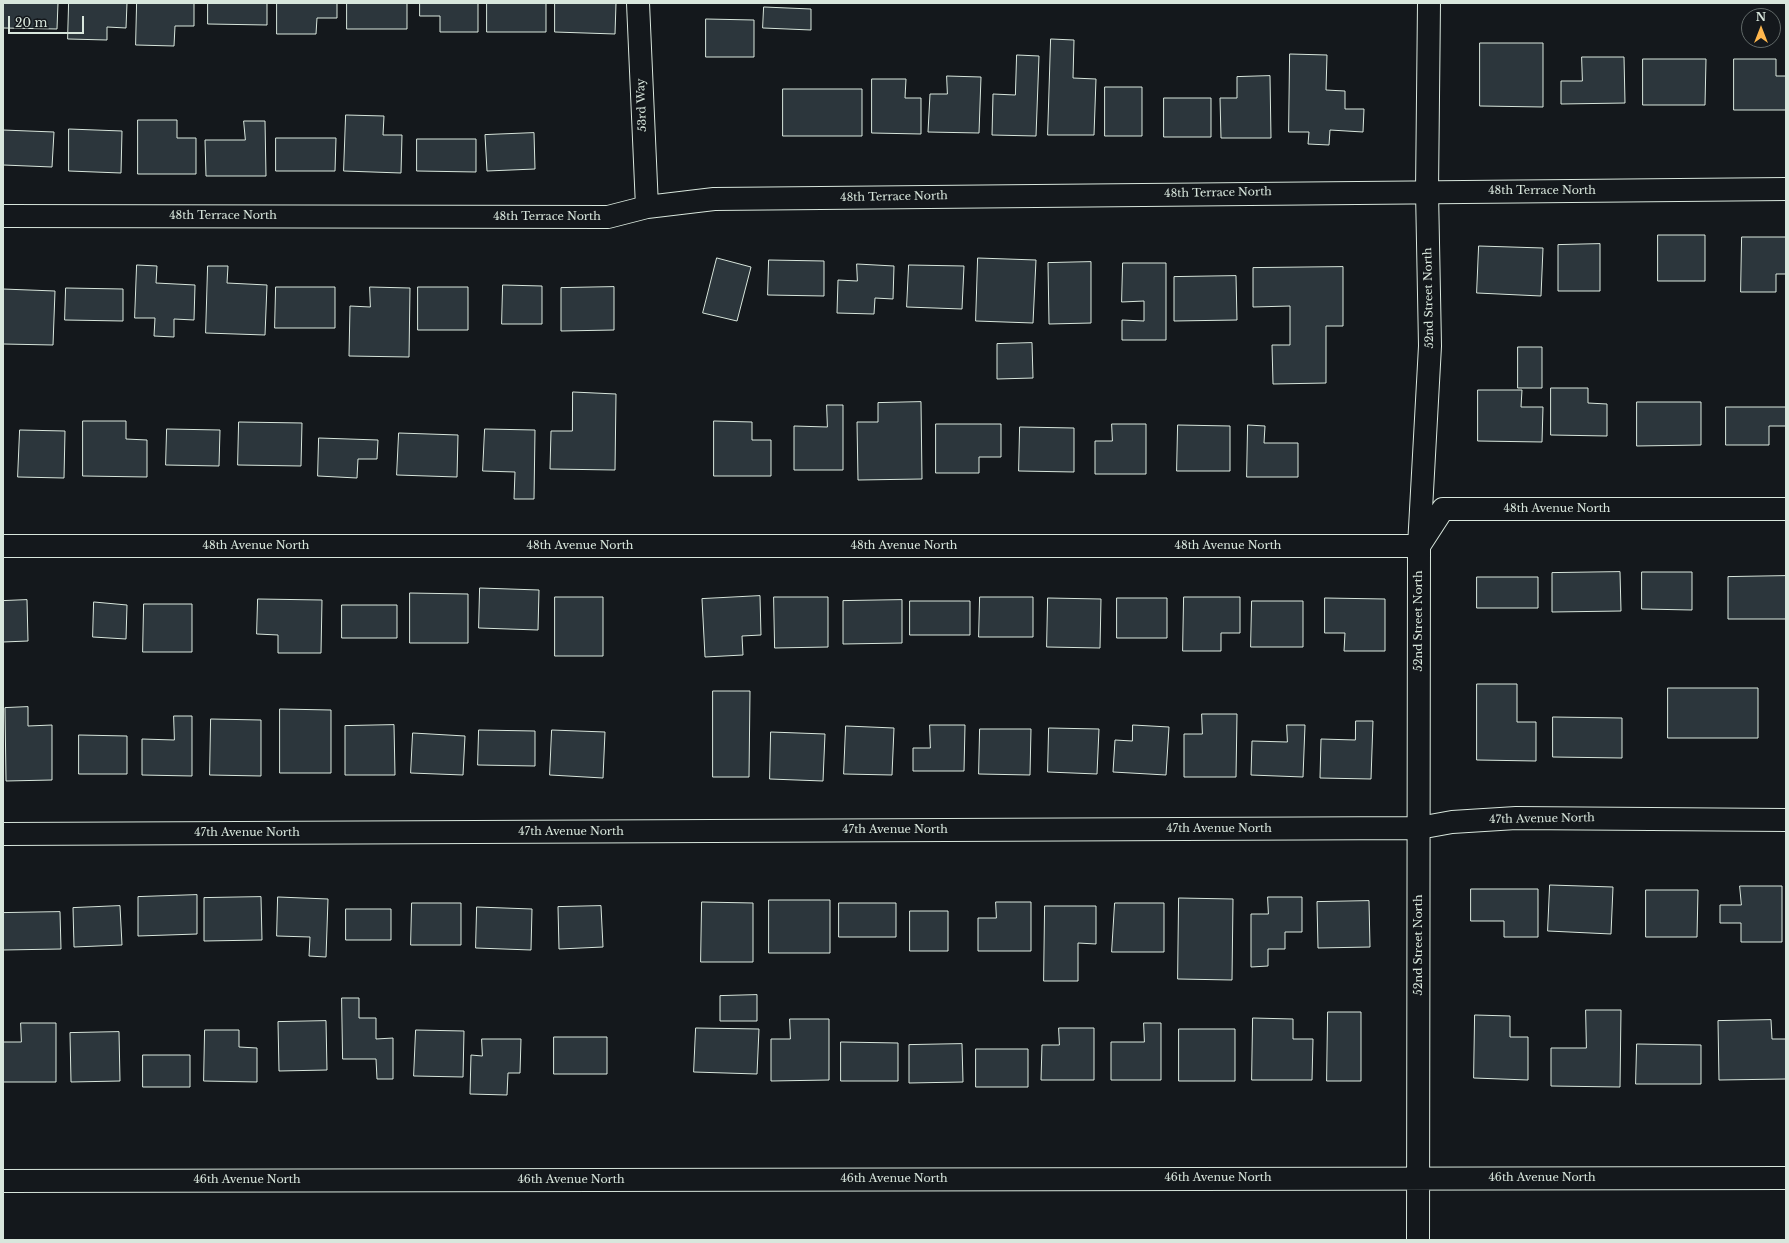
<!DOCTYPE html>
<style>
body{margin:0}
#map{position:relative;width:1789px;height:1243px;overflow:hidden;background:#14181c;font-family:"Libre Baskerville",serif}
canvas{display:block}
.frame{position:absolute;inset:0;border:4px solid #d8e6dc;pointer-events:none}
.north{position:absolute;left:1741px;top:8px;width:40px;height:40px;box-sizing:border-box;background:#14181c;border:1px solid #626a69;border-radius:50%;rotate:0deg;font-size:11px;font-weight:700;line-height:16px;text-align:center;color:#d8e6dc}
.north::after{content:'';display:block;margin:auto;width:14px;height:18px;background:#ffb74d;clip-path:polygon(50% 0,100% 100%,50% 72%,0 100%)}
.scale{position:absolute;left:8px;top:16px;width:76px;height:18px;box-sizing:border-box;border:2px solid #d8e6dc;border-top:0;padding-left:5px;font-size:12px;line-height:14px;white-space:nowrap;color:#d8e6dc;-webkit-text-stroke:3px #14181c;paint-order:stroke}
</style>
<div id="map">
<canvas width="1789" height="1243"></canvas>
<div class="frame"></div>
<div class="north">N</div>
<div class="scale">20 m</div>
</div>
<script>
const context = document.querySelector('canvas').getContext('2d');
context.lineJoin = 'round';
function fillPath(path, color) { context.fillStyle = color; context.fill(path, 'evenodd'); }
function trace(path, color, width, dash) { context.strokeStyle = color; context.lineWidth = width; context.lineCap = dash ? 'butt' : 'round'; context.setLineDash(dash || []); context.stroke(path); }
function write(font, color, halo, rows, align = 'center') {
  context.font = font + ' "Libre Baskerville",serif'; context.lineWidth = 3; context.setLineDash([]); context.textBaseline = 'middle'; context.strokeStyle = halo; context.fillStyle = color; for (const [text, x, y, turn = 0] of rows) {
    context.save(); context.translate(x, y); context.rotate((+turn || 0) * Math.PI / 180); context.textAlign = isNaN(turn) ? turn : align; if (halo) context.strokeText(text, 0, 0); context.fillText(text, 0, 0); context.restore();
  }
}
const building = new Path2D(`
 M 3,3 L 58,3 L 57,29 L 3,28 Z
 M 69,3 L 127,3 L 126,28 L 107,27 L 107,40 L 68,39 Z
 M 137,3 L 194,3 L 194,26 L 175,26 L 174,46 L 136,45 Z
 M 208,3 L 267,3 L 267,25 L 208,24 Z
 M 277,3 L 337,3 L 337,18 L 317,18 L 316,34 L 277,34 Z
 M 347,3 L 407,3 L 407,29 L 347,29 Z
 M 420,3 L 478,3 L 478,32 L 440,32 L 440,16 L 420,16 Z
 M 487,3 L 546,3 L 546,32 L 487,32 Z
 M 555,3 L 616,3 L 615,34 L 555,32 Z
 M 764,7 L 811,9 L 811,30 L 763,28 Z
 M 706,19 L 754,20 L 754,57 L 706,57 Z
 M 1051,39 L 1074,40 L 1073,78 L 1096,79 L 1094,135 L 1048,135 Z
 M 1480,43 L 1543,43 L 1543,107 L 1480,106 Z
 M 1290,54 L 1327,55 L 1326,90 L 1345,91 L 1345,109 L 1364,109 L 1363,132 L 1330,130 L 1329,145 L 1308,144 L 1309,132 L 1289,132 Z
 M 1017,55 L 1039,56 L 1036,136 L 992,135 L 993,94 L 1015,95 Z
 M 1582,57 L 1624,57 L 1625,103 L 1561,104 L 1561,81 L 1582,81 Z
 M 1643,59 L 1706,59 L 1705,105 L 1643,105 Z
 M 1734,59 L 1776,59 L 1776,76 L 1786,76 L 1786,110 L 1734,110 Z
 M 947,76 L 981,77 L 979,133 L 928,132 L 930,94 L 947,94 Z
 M 1270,76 L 1271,138 L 1221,138 L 1220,98 L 1237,98 L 1237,77 Z
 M 872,79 L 906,79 L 905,98 L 921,98 L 921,134 L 872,133 Z
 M 1105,87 L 1142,87 L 1142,136 L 1105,136 Z
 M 783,89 L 862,89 L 862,136 L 783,136 Z
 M 1164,98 L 1211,98 L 1211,137 L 1164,137 Z
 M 346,115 L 384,116 L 383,135 L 402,135 L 401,173 L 344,171 Z
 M 138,120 L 177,120 L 177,138 L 196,138 L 196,174 L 138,174 Z
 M 244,121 L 265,121 L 266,176 L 206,176 L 205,140 L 245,140 Z
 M 69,129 L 122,131 L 121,173 L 69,171 Z
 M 3,130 L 54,132 L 52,167 L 3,165 Z
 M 534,133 L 535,169 L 487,171 L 485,135 Z
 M 276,138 L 336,138 L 335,171 L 276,171 Z
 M 417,139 L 476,139 L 476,172 L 417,171 Z
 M 1658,235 L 1705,235 L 1705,281 L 1658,281 Z
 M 1742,237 L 1786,237 L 1786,274 L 1776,274 L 1776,292 L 1741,292 Z
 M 1600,244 L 1600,291 L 1558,291 L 1558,245 Z
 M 1479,246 L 1543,248 L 1541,296 L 1477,293 Z
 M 717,258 L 751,267 L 737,321 L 703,313 Z
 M 978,258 L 1036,260 L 1033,323 L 976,321 Z
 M 769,260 L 824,261 L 824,296 L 768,295 Z
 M 1091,262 L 1091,323 L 1049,324 L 1048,263 Z
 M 1123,263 L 1166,263 L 1166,340 L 1122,340 L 1122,320 L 1144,321 L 1144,301 L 1122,302 Z
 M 857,264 L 894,266 L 893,299 L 875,298 L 874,314 L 837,313 L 838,280 L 857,281 Z
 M 137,265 L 157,266 L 156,283 L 195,285 L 194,320 L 174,319 L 174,337 L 154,336 L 155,318 L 135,318 Z
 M 909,265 L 964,266 L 962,309 L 907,307 Z
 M 208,266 L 228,266 L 227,283 L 267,285 L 265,335 L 206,333 Z
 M 1343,267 L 1343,326 L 1326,326 L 1326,383 L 1273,384 L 1272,345 L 1290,345 L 1290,306 L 1253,307 L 1253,268 Z
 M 1236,276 L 1237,320 L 1174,321 L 1174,277 Z
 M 503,285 L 542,286 L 542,324 L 502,324 Z
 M 276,287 L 335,287 L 335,328 L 275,328 Z
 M 370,287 L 410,288 L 409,357 L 349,356 L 350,306 L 370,307 Z
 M 418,287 L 468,287 L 468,330 L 418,330 Z
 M 614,287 L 614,330 L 561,331 L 561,288 Z
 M 66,288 L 123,289 L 123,321 L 65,320 Z
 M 3,289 L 55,291 L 53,345 L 3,344 Z
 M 1032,343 L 1033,378 L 997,379 L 997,344 Z
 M 1518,347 L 1542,347 L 1542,388 L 1518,388 Z
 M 1551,388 L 1588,388 L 1588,403 L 1607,404 L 1607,436 L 1551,435 Z
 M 1478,390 L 1522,390 L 1521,407 L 1543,407 L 1542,442 L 1478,441 Z
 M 573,392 L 616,394 L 615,470 L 550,469 L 551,431 L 572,431 Z
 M 921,402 L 922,479 L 858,480 L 857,422 L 878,422 L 878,403 Z
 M 1637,402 L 1701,402 L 1701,445 L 1637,446 Z
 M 827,405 L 843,405 L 843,470 L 794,470 L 794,426 L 827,427 Z
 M 1726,407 L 1786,407 L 1786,426 L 1769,426 L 1769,445 L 1726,445 Z
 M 83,421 L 126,421 L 126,439 L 147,440 L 147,477 L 83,476 Z
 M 714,421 L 752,422 L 752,440 L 771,440 L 771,476 L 714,476 Z
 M 239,422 L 302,423 L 301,466 L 238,465 Z
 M 936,424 L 1001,424 L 1001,457 L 979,457 L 979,473 L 936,473 Z
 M 1112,424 L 1146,424 L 1146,474 L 1095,474 L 1095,441 L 1112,441 Z
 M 1178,425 L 1230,426 L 1230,471 L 1177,471 Z
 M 1248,425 L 1265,426 L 1264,443 L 1298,443 L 1298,477 L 1247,477 Z
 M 1020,427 L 1074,428 L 1074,472 L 1019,471 Z
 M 167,429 L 220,430 L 219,466 L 166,465 Z
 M 485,429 L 535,430 L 534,499 L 514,499 L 515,472 L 483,471 Z
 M 20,430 L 65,431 L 64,478 L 18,477 Z
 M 399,433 L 458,435 L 457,477 L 397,475 Z
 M 319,438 L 378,440 L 377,459 L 358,459 L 357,478 L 318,476 Z
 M 1620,572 L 1621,611 L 1552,612 L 1552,573 Z
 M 1642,572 L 1692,572 L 1692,610 L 1642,609 Z
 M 1786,576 L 1786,619 L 1728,619 L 1728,577 Z
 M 1477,577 L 1538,577 L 1538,608 L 1477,608 Z
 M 480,588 L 539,590 L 538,630 L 479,628 Z
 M 410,593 L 468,594 L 468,643 L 410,643 Z
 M 760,596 L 761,635 L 742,636 L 743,655 L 705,657 L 702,599 Z
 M 555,597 L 603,597 L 603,656 L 555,656 Z
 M 774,597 L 828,597 L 828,647 L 775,648 Z
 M 980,597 L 1033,597 L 1033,637 L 979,637 Z
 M 1184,597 L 1240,597 L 1240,633 L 1221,633 L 1221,651 L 1183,651 Z
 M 1048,598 L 1101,599 L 1100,648 L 1047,647 Z
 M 1117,598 L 1167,598 L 1167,638 L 1117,638 Z
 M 1325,598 L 1385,599 L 1385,651 L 1344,651 L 1345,633 L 1325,633 Z
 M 258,599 L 322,600 L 321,653 L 278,653 L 278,635 L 257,634 Z
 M 27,600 L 28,641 L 3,642 L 3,601 Z
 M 902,600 L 902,643 L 843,644 L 843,601 Z
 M 910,601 L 970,601 L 970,635 L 910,635 Z
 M 1252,601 L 1303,601 L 1303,647 L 1251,647 Z
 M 94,602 L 127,605 L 126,639 L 93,637 Z
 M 144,604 L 192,604 L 192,652 L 143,652 Z
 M 342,605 L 397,605 L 397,638 L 342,638 Z
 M 1477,684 L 1517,684 L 1517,722 L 1536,722 L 1536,761 L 1477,760 Z
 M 1668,688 L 1758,688 L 1758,738 L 1668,738 Z
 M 713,691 L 750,691 L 749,777 L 713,777 Z
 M 28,707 L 28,726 L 52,725 L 52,780 L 6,781 L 5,708 Z
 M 280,709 L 331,710 L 331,773 L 280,773 Z
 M 1202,714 L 1237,714 L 1236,777 L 1184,777 L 1184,734 L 1202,734 Z
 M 174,716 L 192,716 L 192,776 L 142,775 L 142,739 L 174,740 Z
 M 1553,717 L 1622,718 L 1622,758 L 1553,757 Z
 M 211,719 L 261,720 L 261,776 L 210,775 Z
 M 1356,721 L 1373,721 L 1371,779 L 1320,778 L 1321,739 L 1355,740 Z
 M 394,725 L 395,775 L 345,775 L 345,726 Z
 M 930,725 L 965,725 L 964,771 L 913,771 L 913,748 L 930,748 Z
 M 1133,725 L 1169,727 L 1166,775 L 1113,772 L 1115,740 L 1132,741 Z
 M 1287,725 L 1305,725 L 1303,777 L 1251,775 L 1252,741 L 1287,742 Z
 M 846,726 L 894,728 L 892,775 L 844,774 Z
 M 1049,728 L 1099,729 L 1097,774 L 1048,772 Z
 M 980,729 L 1031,729 L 1030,775 L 979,774 Z
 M 479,730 L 535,731 L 535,766 L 478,765 Z
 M 552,730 L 605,732 L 603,778 L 550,775 Z
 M 771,732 L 825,734 L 823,781 L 770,779 Z
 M 413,733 L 465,736 L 463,775 L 411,773 Z
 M 79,735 L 127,736 L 127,774 L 79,774 Z
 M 1550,885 L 1613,887 L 1611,934 L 1548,931 Z
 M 1740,886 L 1782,886 L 1782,942 L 1741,942 L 1741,923 L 1720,923 L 1720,905 L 1741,905 Z
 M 1471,889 L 1538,889 L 1538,937 L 1504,937 L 1504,921 L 1471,921 Z
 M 1646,890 L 1698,890 L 1697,937 L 1646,937 Z
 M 197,895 L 197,934 L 138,936 L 138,897 Z
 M 261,897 L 262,940 L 204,941 L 204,898 Z
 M 278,897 L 328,899 L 326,957 L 309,956 L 310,937 L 277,936 Z
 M 1268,897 L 1302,897 L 1302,932 L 1285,932 L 1285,949 L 1268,949 L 1268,966 L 1251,967 L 1251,914 L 1268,914 Z
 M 1179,898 L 1233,899 L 1232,980 L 1178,979 Z
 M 769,900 L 830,900 L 830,953 L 769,953 Z
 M 1369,901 L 1370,947 L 1318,948 L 1317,902 Z
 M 702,902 L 753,903 L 753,962 L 701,962 Z
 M 996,902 L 1031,902 L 1031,951 L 978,951 L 978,918 L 996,918 Z
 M 412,903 L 461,903 L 461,945 L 411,945 Z
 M 839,903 L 896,903 L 896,937 L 839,937 Z
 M 1115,903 L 1164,903 L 1164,952 L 1112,952 Z
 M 120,906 L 122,945 L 74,947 L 73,908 Z
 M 601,906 L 603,947 L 559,949 L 558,907 Z
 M 1045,906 L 1096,906 L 1096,944 L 1078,943 L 1078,981 L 1044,981 Z
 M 477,907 L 532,909 L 531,950 L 476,948 Z
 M 346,909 L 391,909 L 391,940 L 346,940 Z
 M 910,911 L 948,911 L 948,951 L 910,951 Z
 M 60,912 L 61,949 L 3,950 L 3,913 Z
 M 757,995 L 757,1021 L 720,1021 L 720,996 Z
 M 342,998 L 359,998 L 359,1018 L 376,1018 L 376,1039 L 393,1038 L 393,1079 L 377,1079 L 376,1059 L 343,1059 Z
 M 1586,1010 L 1621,1010 L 1620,1087 L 1551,1086 L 1551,1048 L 1586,1048 Z
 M 1328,1012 L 1361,1012 L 1361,1081 L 1327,1081 Z
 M 1475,1015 L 1510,1016 L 1510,1037 L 1528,1037 L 1528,1080 L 1474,1078 Z
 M 1253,1018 L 1293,1019 L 1293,1039 L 1313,1039 L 1312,1080 L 1252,1080 Z
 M 790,1019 L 829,1019 L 829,1080 L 771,1081 L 771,1039 L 790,1039 Z
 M 1771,1020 L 1772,1039 L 1786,1039 L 1786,1079 L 1719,1080 L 1718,1021 Z
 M 326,1021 L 327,1070 L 279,1071 L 278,1022 Z
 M 21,1023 L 56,1023 L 56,1082 L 3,1082 L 3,1042 L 21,1042 Z
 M 1144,1023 L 1161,1023 L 1161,1080 L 1111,1080 L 1111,1042 L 1144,1042 Z
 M 696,1028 L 759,1029 L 757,1074 L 694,1072 Z
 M 1059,1028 L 1094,1028 L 1094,1080 L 1041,1080 L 1042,1045 L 1059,1045 Z
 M 1179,1029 L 1235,1029 L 1235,1081 L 1179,1081 Z
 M 205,1030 L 239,1030 L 239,1047 L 257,1048 L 257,1082 L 204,1081 Z
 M 416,1030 L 464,1031 L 463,1077 L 414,1076 Z
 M 119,1032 L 120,1081 L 71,1082 L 70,1033 Z
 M 554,1037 L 607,1037 L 607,1074 L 554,1074 Z
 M 482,1039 L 521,1039 L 520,1073 L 508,1073 L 507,1095 L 470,1094 L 471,1055 L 482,1056 Z
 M 841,1042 L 898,1043 L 898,1081 L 841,1081 Z
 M 962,1044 L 963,1082 L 909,1083 L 909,1045 Z
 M 1637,1044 L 1701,1045 L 1701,1084 L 1636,1084 Z
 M 976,1049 L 1028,1049 L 1028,1087 L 976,1087 Z
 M 143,1055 L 190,1055 L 190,1087 L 143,1087 Z`);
fillPath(building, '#2c363c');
trace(building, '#d8e6dc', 1);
const minor = new Path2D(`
 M 638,3 L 647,207
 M 3,216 L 608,217 L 647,207 L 714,199 L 1786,189
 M 3,546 L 1419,546 L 1443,509 L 1786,509
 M 3,834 L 1419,828 L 1452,822 L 1516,818 L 1786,820
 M 3,1181 L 1786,1178
 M 1418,1240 L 1419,546 L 1430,346 L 1427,191 L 1429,3`);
trace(minor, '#d8e6dc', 24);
trace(minor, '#14181c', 22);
write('11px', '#d8e6dc', '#14181c', [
 ["53rd Way",642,105,-92],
 ["48th Terrace North",1542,191],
 ["48th Terrace North",1218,193,-1],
 ["48th Terrace North",894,197,-1],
 ["48th Terrace North",223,216],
 ["48th Terrace North",547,217],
 ["52nd Street North",1429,298,-91],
 ["48th Avenue North",1557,509],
 ["48th Avenue North",256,546],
 ["48th Avenue North",580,546],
 ["48th Avenue North",904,546],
 ["48th Avenue North",1228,546],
 ["52nd Street North",1419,621,-90],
 ["47th Avenue North",1542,819,-1],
 ["47th Avenue North",1219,829],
 ["47th Avenue North",895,830],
 ["47th Avenue North",571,832],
 ["47th Avenue North",247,833],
 ["52nd Street North",1419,945,-90],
 ["46th Avenue North",1218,1178],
 ["46th Avenue North",1542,1178],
 ["46th Avenue North",894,1179],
 ["46th Avenue North",247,1180],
 ["46th Avenue North",571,1180]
]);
</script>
